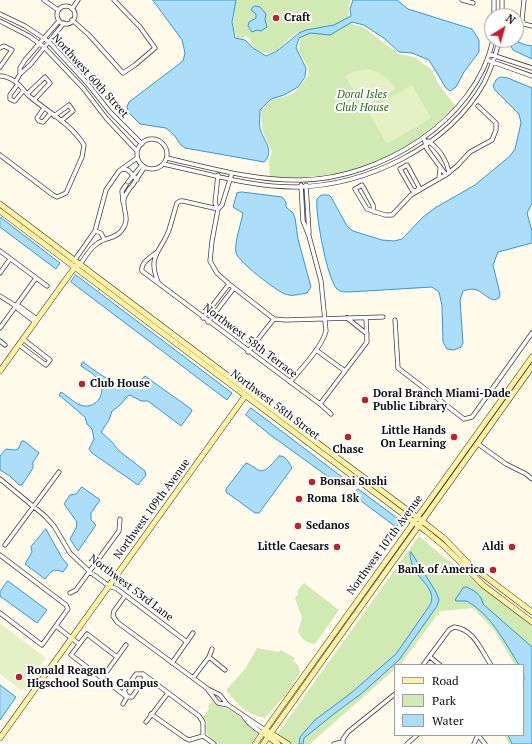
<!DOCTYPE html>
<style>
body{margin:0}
#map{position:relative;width:532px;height:744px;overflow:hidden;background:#fffaea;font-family:"PT Serif",serif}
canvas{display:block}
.legend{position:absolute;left:394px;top:664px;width:130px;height:72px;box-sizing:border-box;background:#fff;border:1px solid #9e9e9e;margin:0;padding:5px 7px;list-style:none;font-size:12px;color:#0c0c0c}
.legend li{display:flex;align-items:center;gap:8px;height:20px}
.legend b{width:20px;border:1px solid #9e9e9e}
.north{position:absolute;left:484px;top:8px;width:40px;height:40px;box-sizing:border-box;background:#fff;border:1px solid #9e9e9e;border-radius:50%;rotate:37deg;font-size:11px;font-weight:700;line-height:16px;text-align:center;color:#0c0c0c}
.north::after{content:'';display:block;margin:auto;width:14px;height:18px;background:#c11f2b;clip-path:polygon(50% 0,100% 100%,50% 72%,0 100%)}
</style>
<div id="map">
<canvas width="532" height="744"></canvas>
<ul class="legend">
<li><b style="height:5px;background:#fff2a5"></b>Road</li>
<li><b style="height:11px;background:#d1eab3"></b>Park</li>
<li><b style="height:11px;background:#addef9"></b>Water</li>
</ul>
<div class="north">N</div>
</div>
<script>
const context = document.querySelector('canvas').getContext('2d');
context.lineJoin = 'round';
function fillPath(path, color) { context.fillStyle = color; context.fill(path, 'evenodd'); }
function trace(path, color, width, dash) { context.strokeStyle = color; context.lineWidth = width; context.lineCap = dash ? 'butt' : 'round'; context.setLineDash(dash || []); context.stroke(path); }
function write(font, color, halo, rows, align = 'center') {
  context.font = font + ' "PT Serif",serif'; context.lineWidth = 4; context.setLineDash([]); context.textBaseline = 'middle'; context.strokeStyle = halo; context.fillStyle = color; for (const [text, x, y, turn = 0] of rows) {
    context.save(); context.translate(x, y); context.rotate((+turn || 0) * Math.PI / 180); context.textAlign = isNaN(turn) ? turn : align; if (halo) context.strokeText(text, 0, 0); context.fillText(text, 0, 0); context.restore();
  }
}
fillPath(new Path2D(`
 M 236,0 L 350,0 L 348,15 L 352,24 L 363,27 L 399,54 L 414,57 L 431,69 L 438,83 L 455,106 C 403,159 345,182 270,177 L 269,161 L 272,152 L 262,130 L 261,114 L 265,106 L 271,100 L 293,94 L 305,80 L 308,75 L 309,69 L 298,50 L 300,39 L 298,32 C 285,39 275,60 259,51 C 253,48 251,45 250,39 L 245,36 L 243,39 L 236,37 L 233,23 Z
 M 419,536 L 445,558 L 532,626 L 532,744 L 509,744 L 504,735 L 523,735 L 523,665 L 515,665 L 494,630 L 473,608 L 440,611 L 401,664 L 395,665 L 395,669 L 310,744 L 270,744 Z
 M 304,583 L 339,610 L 315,644 C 306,643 301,639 298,631 L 302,618 L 295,598 L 298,594 L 298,590 Z
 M 257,648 L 279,652 L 281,650 L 295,658 L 293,661 L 298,665 L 300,672 L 289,691 L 265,718 C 247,715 237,704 226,690 L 245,669 Z
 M 212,701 C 218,707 225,707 232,711 C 242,717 247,726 257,733 L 257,735 L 251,744 C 243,744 226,744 219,744 C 209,741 204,731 207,722 L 203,717 L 209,709 L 208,706 Z`), '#d1eab3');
fillPath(new Path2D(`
 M 367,69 C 381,72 388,78 396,89 L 364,107 L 345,76 L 353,72 Z
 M 412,85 L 431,118 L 387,144 L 368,111 Z
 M 0,623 L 46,658 L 22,691 L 0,674 Z`), '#e3f1c5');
const water = new Path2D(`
 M 153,0 L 236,0 L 232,22 L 235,38 L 245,40 L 253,48 L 266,56 L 277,51 L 299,33 L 306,30 L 334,25 L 351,16 L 350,9 L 353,0 L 397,0 L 408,9 L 472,29 L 479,40 L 479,52 L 464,72 L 456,87 L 450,91 L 446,88 L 429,60 L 412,53 L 399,52 L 385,39 L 364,25 L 352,22 L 330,35 L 310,33 L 299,38 L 296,48 L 306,68 L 305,77 L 298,87 L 284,95 L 271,99 L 260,110 C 260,116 259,124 260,129 C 264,141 275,151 264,162 L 185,148 L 181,145 L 174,135 L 166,128 L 140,124 L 129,113 L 127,107 L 129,102 L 183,61 L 185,53 L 182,40 Z
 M 255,6 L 260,7 L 266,14 L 265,20 L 267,27 L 261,31 L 257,30 L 252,32 L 248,26 L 249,22 L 256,18 L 256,14 L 251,10 L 252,8 Z
 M 513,40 L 526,45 L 532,46 L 532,59 L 513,50 L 509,43 L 510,41 Z
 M 501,77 L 508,78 L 532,88 L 532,203 L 527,213 L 532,231 L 532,243 L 498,252 L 493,265 L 500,294 L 499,298 L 494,300 C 480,295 480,285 463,291 L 460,300 L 463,343 L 461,347 L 454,350 L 447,349 L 443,342 L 442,306 L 439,292 L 432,287 L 349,292 C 345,292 340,292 337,289 C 327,279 315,213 317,199 L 321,195 L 329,195 L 331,197 L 347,226 L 353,231 L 382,240 L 394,241 L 402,239 L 423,217 L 435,208 L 475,185 L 510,156 L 515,149 L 521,123 L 519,114 L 495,90 L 493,86 L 496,80 Z
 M 242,192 L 282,197 L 286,202 L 286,207 L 293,213 L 295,218 L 298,239 L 311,287 L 307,293 C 300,294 292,297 285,294 C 275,290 239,262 236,253 C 234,243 241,224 243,213 L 233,207 L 237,193 Z
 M 0,217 L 60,263 L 56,269 L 0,227 Z
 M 76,275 L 232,393 L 227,400 L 71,282 Z
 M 83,362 C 95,371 120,390 134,386 L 145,376 L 191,409 L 192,411 L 181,426 L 148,401 L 141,401 L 130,395 L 128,396 L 119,406 L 112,411 L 109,420 L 101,432 L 112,442 L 118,450 L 145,471 L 146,475 L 138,485 L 92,453 L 89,449 L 94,439 L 92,429 L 87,424 L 85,417 L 59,395 L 61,392 C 68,396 77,406 85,406 C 99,407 107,390 98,379 C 94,374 87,370 81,366 L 82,363 Z
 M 251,408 L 346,480 L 341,486 L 269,434 L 246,415 Z
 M 22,441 L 24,441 L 39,453 L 33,462 L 33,468 L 22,485 L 19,485 L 10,476 L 0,470 L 0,456 L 6,449 L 15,450 L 18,449 Z
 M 279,456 C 286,455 289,463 292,468 L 259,513 L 255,513 L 226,492 L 226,489 L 246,463 C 250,464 253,467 258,470 C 266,474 274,461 279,456 Z
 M 82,487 L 100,500 L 91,513 L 91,520 L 96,525 L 78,551 L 70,539 L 76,528 L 77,522 L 64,504 L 70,495 L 76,494 Z
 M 358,489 L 401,521 L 396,527 L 353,495 Z
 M 46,529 L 62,558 L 68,565 L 63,572 C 52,568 52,571 45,579 L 25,564 L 32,552 L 31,547 Z
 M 411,552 L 436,592 L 439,600 L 437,606 L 399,660 L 361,694 L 335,713 L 304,738 L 303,744 L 299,744 L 300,737 L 315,720 L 351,693 L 396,654 L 430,605 C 437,592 422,581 415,571 C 412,566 410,559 410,553 Z
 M 8,581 L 47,610 L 37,623 L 0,596 L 0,592 Z
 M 466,587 C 474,590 482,595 483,604 L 532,647 L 532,744 L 512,744 L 508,735 L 523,735 L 523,684 L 524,678 L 523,665 L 519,665 C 504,641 492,616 467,601 L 456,601 L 455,600 L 463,588 Z
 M 0,685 L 16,697 L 0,720 Z`);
fillPath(water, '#addef9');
trace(water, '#3197d2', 1);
const street = new Path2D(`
 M 44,0 L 58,10
 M 462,0 L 473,3
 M 494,0 L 494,16
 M 502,0 L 502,16
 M57 15a9 9 0 1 1 18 0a9 9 0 1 1-18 0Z
 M 72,9 L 78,0
 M 0,14 L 25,26 L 49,42 L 87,83 L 110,112 L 142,144
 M 72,20 L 89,35 L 123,73 L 135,65 L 155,48 L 140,27 L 114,0
 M 522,20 L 524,0
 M 0,21 L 29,36 L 44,47 L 83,88 L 106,118 L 137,151
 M 516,21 L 522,20 L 524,24 L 532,26
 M 0,48 L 4,46 L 12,50 L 0,67
 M 489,54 L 532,68
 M 487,60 L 532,76
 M 20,74 L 20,68 L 25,60 L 59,21
 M 0,76 C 5,76 10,78 14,81 C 20,84 24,91 29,96 C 48,112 71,124 84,145 L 82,157 L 66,193 L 57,197 L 53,195 L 0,155
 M 16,81 L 20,74 L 31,64 L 64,23
 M 18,84 L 10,95 L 10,99 L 14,101 L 15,101 L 23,91
 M 27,94 L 45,77 L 50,83 L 34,100
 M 44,108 L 37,118 L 39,121 L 43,122 L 51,113
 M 54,116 L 69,105 L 73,111 L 61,121
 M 424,138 L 427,149 L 446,175
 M137 154a15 15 0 1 1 30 0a15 15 0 1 1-30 0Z
 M 428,141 C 439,148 447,161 449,173
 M 167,158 C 211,168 255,181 301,180 C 379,179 476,121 493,40
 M 163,164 C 206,173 250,187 295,187 C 366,186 448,147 484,83 C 491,69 496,55 499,40
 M 407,165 L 419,187 L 417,191 L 412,190 L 400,169 Z
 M 122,169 L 128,170 L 137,180
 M 232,173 L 222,205 L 218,209 L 212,241 L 210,261 L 217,273 L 229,284 L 274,319 L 286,320 L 383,317
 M 439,179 L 440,169
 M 128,182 L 141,166
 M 306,185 L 309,233
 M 132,186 L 144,168
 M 123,202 L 122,191 L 126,185
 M 218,209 L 215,203 L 218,175
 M 374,212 L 373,205 L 362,185 L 355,189 L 367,209 L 385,215 L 392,215 L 411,195 L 447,174 L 457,166 L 470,152 L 492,140 L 496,130 L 496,123 L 478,106
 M 95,231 L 101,233 L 104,239
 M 0,251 L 47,286
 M 157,252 C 151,257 140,263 142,271 L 320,404 L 331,414
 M 74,261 L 95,231 L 106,190 L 119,171 L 137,158
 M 80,265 C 85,257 90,248 98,243 C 106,237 116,239 122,230 C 131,218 122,210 124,199 C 125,195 128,191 130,188
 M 0,273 L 10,259
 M 158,282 C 147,255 161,252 169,230 C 172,221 174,212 177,203 L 180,201 L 183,201 L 218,209
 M 0,296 L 16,306 L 19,306 L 37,319
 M 16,306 L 18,309 L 35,322
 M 203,318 L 229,284
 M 347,318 L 367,334
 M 395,320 L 398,368 L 464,419 L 472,417 L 475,413 L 532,333
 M 208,322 L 234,288
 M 0,328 L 36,278
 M 0,341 L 5,345
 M 19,345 L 46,365 L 50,360 L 23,339
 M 316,350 L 345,371
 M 248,352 L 274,319
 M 290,382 C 301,369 322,347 326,331 L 321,281 L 309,236 L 303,221 L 301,185
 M 320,404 L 367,342 L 366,318
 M 478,444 L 506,464 L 526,474 L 532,479
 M 0,479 L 45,516 L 54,526 L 70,553 L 90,572 L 109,586 L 117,589 L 187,642
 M 5,545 L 59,472
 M 0,555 L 66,605 L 68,609 L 42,645 L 0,613
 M 70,593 L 76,590 L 119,531 L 120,519
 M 125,596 L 114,611 L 113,616 L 117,622 L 208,689 L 220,695 L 228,705 L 265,730
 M 56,626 L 79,644
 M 117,657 L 87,634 L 71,655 L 127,697
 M 209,657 L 225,670
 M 430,657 L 440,665
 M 172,663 L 193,633
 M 423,665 L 449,630 L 454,627 C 474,629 481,650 491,665
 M 143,674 L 199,716 L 203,722 L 203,736
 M 102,678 L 126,645
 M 193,678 L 209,657 L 212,649
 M 208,690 L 218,703 L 228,705
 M 127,696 L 124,691 L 136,674 L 143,674
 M 127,697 L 132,697 L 145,678 L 143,674
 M 123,704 L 127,697
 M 151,714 L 185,738 L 189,740 L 203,736
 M 244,717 L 250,724 L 263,734
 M 146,722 L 168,693
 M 478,735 L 485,744
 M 203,736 L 214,744
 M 334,744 L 342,742
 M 343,744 L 343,739 L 348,732 L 395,694
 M 407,744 L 417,735
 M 474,744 L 478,735`);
const secondary = new Path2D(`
 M 0,204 L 248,391 L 422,521 L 444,538 L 470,565 L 532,612
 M 0,211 L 427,532 L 444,546 L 483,585 L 532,622
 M 0,371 L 72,271 L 77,266
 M 269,732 L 288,744
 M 266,735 L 278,744
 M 0,738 L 245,396
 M 255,744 L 532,357
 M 263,744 L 532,367`);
trace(street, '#3f3f3f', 5);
trace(secondary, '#2e2e2e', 6);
trace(street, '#fff', 3.5);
trace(secondary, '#fff2a5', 5);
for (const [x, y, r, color] of [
 [276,18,4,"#c11f2b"],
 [82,384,4,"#c11f2b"],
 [365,400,4,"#c11f2b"],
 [348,437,4,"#c11f2b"],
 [454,437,4,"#c11f2b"],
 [312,482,4,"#c11f2b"],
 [299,499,4,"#c11f2b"],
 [298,526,4,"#c11f2b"],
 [337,547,4,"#c11f2b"],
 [512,547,4,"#c11f2b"],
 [493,570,4,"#c11f2b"],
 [19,677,4,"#c11f2b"]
]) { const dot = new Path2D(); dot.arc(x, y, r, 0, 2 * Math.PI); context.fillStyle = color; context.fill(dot); trace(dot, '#fff', 1.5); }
write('bold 11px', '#0c0c0c', '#fff', [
 ["Craft",284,18],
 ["Club House",90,384],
 ["Doral Branch Miami-Dade",373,394],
 ["Public Library",373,407],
 ["Little Hands",446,431,"right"],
 ["On Learning",446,444,"right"],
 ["Chase",348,450,"center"],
 ["Bonsai Sushi",320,482],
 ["Roma 18k",307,499],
 ["Sedanos",306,526],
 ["Little Caesars",329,547,"right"],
 ["Aldi",504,547,"right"],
 ["Bank of America",485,570,"right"],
 ["Ronald Reagan",27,671],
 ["Higschool South Campus",27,684]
], 'left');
write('11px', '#0c0c0c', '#fff', [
 ["Northwest 60th Street",90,76,48],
 ["Northwest 58th Terrace",250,341,37],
 ["Northwest 58th Street",275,405,37],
 ["Northwest 109th Avenue",152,509,-54],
 ["Northwest 107th Avenue",385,545,-54],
 ["Northwest 53rd Lane",131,588,37]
]);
write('italic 11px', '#2c651a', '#fff', [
 ["Doral Isles",362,95],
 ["Club House",362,108]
]);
</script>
